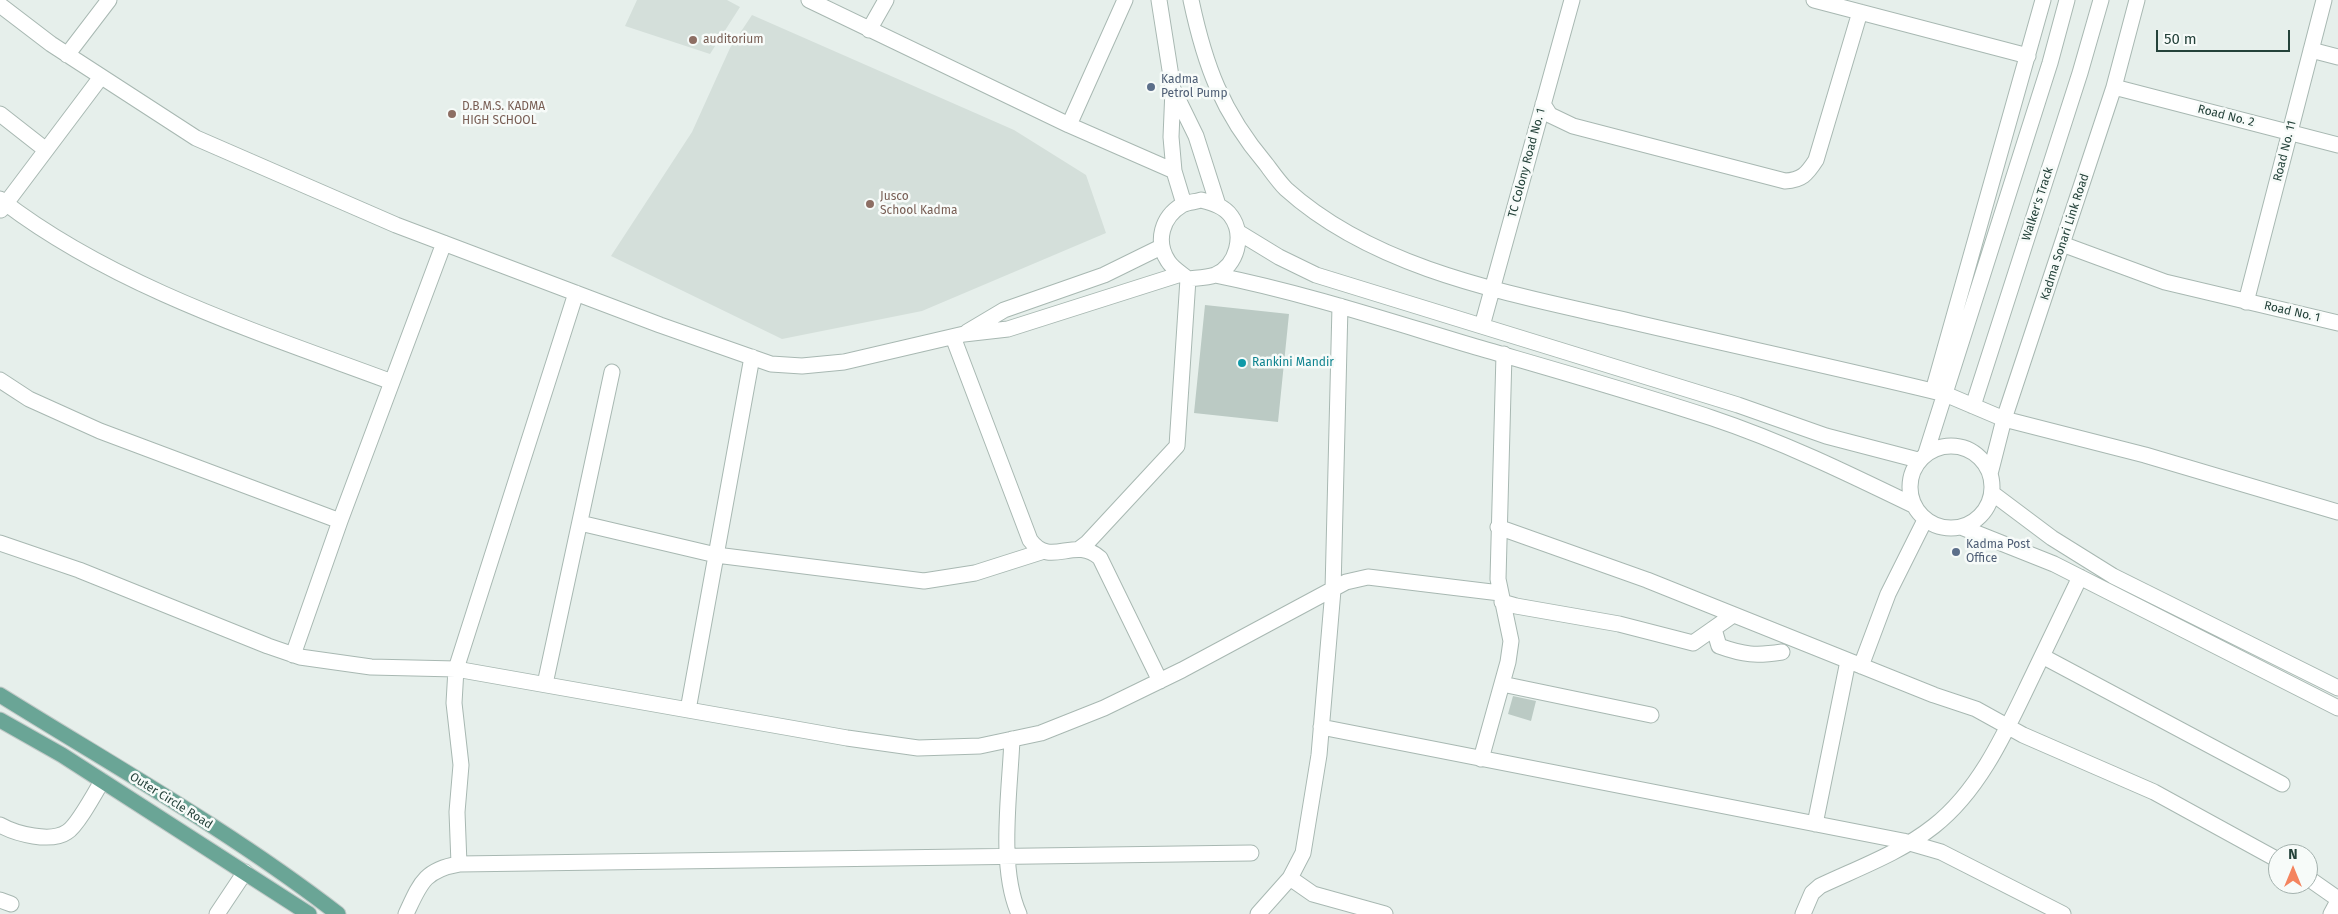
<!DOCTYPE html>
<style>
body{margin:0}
#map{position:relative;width:2338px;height:914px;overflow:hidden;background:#e6efeb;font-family:"Fira Sans",sans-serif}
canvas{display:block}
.north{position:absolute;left:2268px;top:844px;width:50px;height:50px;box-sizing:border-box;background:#f7fbf9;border:1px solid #a3b1ad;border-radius:50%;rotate:0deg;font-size:14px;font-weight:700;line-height:20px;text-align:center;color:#24423a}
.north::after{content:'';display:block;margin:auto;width:18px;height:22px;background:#f4845f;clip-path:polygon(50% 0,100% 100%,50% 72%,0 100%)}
.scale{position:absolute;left:2156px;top:30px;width:134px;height:22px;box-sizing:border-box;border:2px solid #24423a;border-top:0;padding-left:6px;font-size:15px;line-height:18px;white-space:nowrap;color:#24423a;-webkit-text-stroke:4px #f7fbf9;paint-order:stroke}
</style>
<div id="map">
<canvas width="2338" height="914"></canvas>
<div class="north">N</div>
<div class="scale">50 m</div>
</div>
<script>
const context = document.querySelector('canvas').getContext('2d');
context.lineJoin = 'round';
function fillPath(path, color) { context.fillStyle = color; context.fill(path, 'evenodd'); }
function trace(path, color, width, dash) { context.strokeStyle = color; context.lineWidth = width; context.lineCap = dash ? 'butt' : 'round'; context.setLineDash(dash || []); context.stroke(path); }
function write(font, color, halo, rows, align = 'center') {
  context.font = font + ' "Fira Sans",sans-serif'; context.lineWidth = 5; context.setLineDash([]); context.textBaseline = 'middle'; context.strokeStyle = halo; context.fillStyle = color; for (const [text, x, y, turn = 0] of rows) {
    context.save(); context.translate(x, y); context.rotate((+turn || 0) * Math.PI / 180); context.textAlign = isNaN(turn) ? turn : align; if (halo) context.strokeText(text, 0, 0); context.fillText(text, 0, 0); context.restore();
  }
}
fillPath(new Path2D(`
 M 637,0 L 727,0 L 740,7 L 710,54 L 625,26 Z
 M 752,15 L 1014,130 L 1086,175 L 1106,233 L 922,311 L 782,339 L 611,256 L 692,132 L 730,48 Z`), '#d4dfda');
fillPath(new Path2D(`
 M 1205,305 L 1289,314 L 1278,422 L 1194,413 Z
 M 1513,696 L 1536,701 L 1531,721 L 1508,714 Z`), '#bbcac4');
const minor = new Path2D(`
 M 809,0 L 1069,125 L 1174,171
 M 1159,0 L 1173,89 L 1171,137 L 1174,171 L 1184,204
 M 1191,0 C 1205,66 1222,112 1266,164 C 1272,172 1279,182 1286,189 C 1379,273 1519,295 1637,323 C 1740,347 1843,369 1945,394 L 2004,419 L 2145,455 L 2338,512
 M 1814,0 L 2028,56
 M 0,5 L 51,44 L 196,138 L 396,225 L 660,325 L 771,364 L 802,366 L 844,362 L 964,334 L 1008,329 L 1181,274
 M 869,30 L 886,0
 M 2311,50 L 2338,57
 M 67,55 L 109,0
 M 2114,87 L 2338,145
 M 1174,91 L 1196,136 L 1218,205
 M 1543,104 L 1550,115 L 1573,126 L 1785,181 C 1802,180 1807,174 1816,160 L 1860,12
 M 0,114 L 46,150
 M 1069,125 L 1125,0
 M 0,199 C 112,286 260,333 392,382
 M 1201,200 C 1212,203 1224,206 1231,216 C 1245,235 1237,266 1215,275 C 1207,278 1196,278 1188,279 C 1182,274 1172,268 1168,261 C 1155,241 1162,217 1182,205 C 1187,202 1195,202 1201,200 Z
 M 1,210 L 101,77
 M 1238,232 L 1279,257 L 1316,275 L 1738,405 L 1826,436 L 1918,460
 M 2062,244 L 2165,282 L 2338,323
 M 1215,275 C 1300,292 1383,319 1466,344 C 1548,368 1630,391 1712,418 C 1781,441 1847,473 1913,505
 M 2246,302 L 2324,0
 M 1482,326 L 1572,0
 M 967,332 L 1004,310 L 1104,275 L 1161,247
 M 953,337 L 1030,540 C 1051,569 1074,535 1100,558 L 1160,681
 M 0,380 L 29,399 L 100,431 L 340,521
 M 1933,391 L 2043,0
 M 1973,406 L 2080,73 L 2101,0
 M1910 487a41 41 0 1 1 82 0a41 41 0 1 1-82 0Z
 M 1926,453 L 2050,63 L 2067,0
 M 1990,474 L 2004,419 L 2114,87 L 2137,0
 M 1992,493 L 2052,538 L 2113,576 L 2338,688
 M 580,523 L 716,555 L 924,581 L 975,573 L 1041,552
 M 1498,527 L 1647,580 L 1934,695 L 1976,709 L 2023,735 L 2154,792 L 2278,860
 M 1961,527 L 2054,564 L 2338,708
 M 0,543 L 79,570 L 268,646 L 300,657 L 371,667 L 456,669 L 847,738 L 918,748 L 980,746 L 1041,733 L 1104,708 L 1182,670 L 1346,582 L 1368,577 L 1500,593
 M 1079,549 L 1087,543 L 1177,446 L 1188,279
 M 1502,602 L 1516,606 L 1619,624 L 1693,643 L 1733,615
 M 1714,629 L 1719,646 C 1744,655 1756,656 1782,652
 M 293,655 L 340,521 L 444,243
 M 2042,656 L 2282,784
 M 1861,666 L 1888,594 L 1925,520
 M 545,684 L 612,372
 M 1502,684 L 1651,715
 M 688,710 L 752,357
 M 1321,727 L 1903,841 L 1941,852 L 2063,914
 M 1012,739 C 1010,791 998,867 1019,914
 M 1481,759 L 1508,662 L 1511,641 L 1498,579 L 1504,354
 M 1815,824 L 1848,661
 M 0,825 C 16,834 51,843 67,832 C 77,826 95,793 102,781
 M 459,864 L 457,812 L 461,765 L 454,703 L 456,669 L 576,293
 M 1290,878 L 1313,894 L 1385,914
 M 2308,878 L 2338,899
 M 0,900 L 11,904
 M 217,914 L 245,872
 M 406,914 C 420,884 424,870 459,864 L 1251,853
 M 1258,914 L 1290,878 L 1303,853 L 1319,755 L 1333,590 L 1340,306
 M 1803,914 L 1812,893 L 1820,886 C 1858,868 1900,853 1934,826 C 1980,790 2006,731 2031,679 C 2047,645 2064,611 2080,577
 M 2331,914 L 2338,901`);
const major = new Path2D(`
 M 0,695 C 114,766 232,832 338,914
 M 0,720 L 62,755 L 309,914`);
trace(minor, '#a8b8b2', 17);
trace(major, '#c2cac8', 17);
trace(minor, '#fff', 15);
trace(major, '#6aa596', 15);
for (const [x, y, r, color] of [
 [693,40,5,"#8d6e63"],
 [1151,87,5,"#5c6f8a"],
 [452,114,5,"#8d6e63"],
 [870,204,5,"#8d6e63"],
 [1242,363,5,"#0f9aa8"],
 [1956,552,5,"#5c6f8a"]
]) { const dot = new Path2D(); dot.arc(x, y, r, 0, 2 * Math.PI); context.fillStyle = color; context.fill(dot); trace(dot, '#f7fbf9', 2); }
write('12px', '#785e54', '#f7fbf9', [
 ["auditorium",703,40],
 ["D.B.M.S. KADMA",462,107],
 ["HIGH SCHOOL",462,121],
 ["Jusco",880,197],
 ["School Kadma",880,211]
], 'left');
write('12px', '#4e5e75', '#f7fbf9', [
 ["Kadma",1161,80],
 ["Petrol Pump",1161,94],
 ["Kadma Post",1966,545],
 ["Office",1966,559]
], 'left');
write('12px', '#24423a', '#f7fbf9', [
 ["Road No. 2",2226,116,14],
 ["Road No. 11",2285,151,-76],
 ["TC Colony Road No. 1",1527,163,-75],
 ["Walker's Track",2038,204,-72],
 ["Kadma Sonari Link Road",2065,237,-72],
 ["Road No. 1",2292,312,13],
 ["Outer Circle Road",171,801,32]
]);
write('12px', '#0d838f', '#f7fbf9', [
 ["Rankini Mandir",1252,363]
], 'left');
</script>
